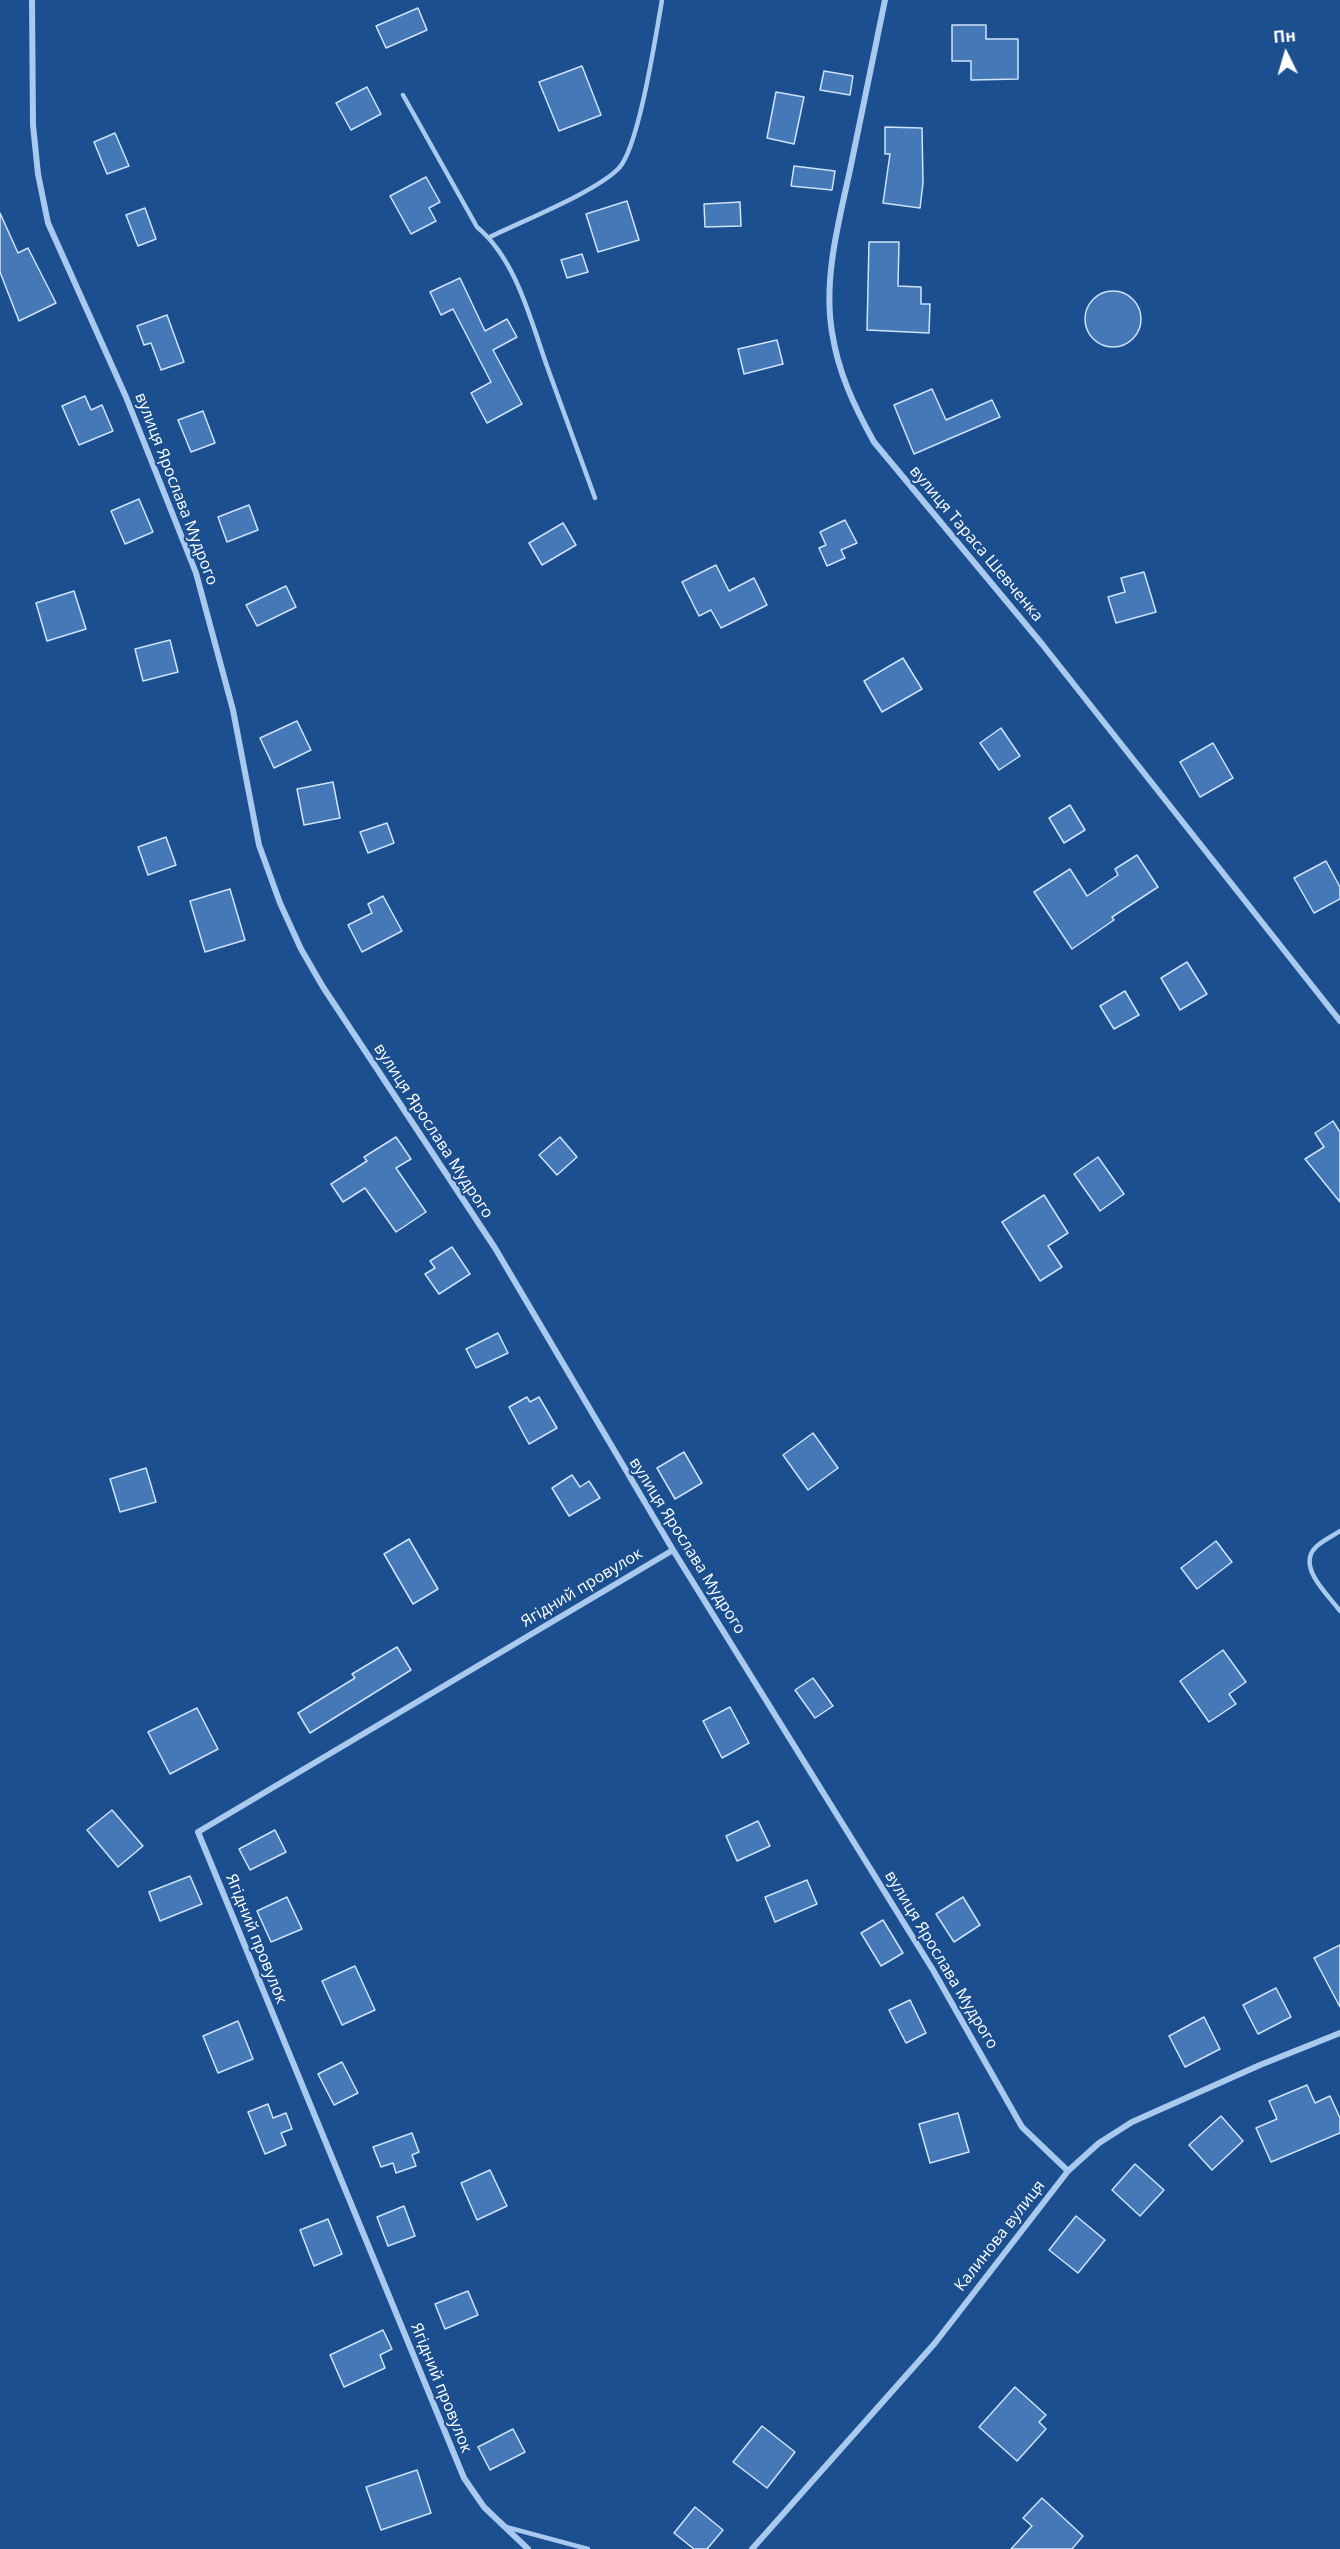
<!DOCTYPE html>
<meta charset="utf-8">
<style>
body{margin:0}
#map{position:relative;width:1340px;height:2549px;overflow:hidden;background:#1b4f8f;font-family:"Open Sans",sans-serif}
canvas{display:block}
.north{position:absolute;left:1256px;top:24px;width:60px;height:60px;-webkit-text-stroke:4px #1b4f8f;paint-order:stroke;rotate:355deg;font-size:16px;font-weight:700;line-height:24px;text-align:center;color:#fff}
.north::after{content:'';display:block;margin:auto;width:21px;height:27px;background:#fff;clip-path:polygon(50% 0,100% 100%,50% 72%,0 100%)}
</style>
<div id="map">
<canvas width="1340" height="2549"></canvas>
<div class="north">Пн</div>
</div>
<script>
const context = document.querySelector('canvas').getContext('2d');
context.lineJoin = 'round';
function fillPath(path, color) { context.fillStyle = color; context.fill(path, 'evenodd'); }
function trace(path, color, width, dash) { context.strokeStyle = color; context.lineWidth = width; context.lineCap = dash ? 'butt' : 'round'; context.setLineDash(dash || []); context.stroke(path); }
function write(font, color, halo, rows, align = 'center') {
  context.font = font + ' "Open Sans",sans-serif'; context.lineWidth = 4.5; context.setLineDash([]); context.textBaseline = 'middle'; context.strokeStyle = halo; context.fillStyle = color; for (const [text, x, y, turn = 0] of rows) {
    context.save(); context.translate(x, y); context.rotate((+turn || 0) * Math.PI / 180); context.textAlign = isNaN(turn) ? turn : align; if (halo) context.strokeText(text, 0, 0); context.fillText(text, 0, 0); context.restore();
  }
}
const building = new Path2D(`
 M 418,8 L 427,30 L 386,48 L 376,26 Z
 M 952,25 L 986,25 L 986,39 L 1018,39 L 1018,79 L 971,80 L 971,61 L 952,61 Z
 M 582,66 L 601,115 L 559,131 L 539,82 Z
 M 824,71 L 853,76 L 850,95 L 820,90 Z
 M 367,87 L 381,114 L 351,130 L 336,103 Z
 M 776,92 L 804,97 L 794,144 L 767,138 Z
 M 885,127 L 922,128 L 923,183 L 920,208 L 883,203 L 890,154 L 885,154 Z
 M 115,133 L 129,166 L 107,174 L 94,142 Z
 M 794,166 L 835,171 L 832,190 L 791,186 Z
 M 426,177 L 440,202 L 429,208 L 436,221 L 411,234 L 390,196 Z
 M 627,201 L 639,240 L 598,252 L 586,214 Z
 M 740,202 L 741,226 L 705,227 L 704,204 Z
 M 145,208 L 156,239 L 138,246 L 126,215 Z
 M 0,213 L 18,253 L 28,248 L 56,303 L 19,321 L 0,272 Z
 M 869,242 L 899,242 L 898,286 L 921,287 L 921,304 L 930,304 L 929,333 L 867,330 Z
 M 582,254 L 588,272 L 567,278 L 561,260 Z
 M 460,278 L 485,331 L 507,319 L 517,337 L 493,350 L 522,404 L 487,423 L 471,393 L 491,382 L 453,309 L 441,315 L 430,292 Z
 M1085 319a28 28 0 1 1 56 0a28 28 0 1 1-56 0Z
 M 167,315 L 184,362 L 161,370 L 151,343 L 144,345 L 137,326 Z
 M 777,340 L 783,364 L 744,374 L 738,349 Z
 M 932,389 L 946,420 L 992,400 L 1000,417 L 914,454 L 894,405 Z
 M 85,396 L 91,410 L 102,405 L 113,431 L 79,445 L 62,406 Z
 M 203,411 L 215,443 L 191,452 L 178,420 Z
 M 139,499 L 153,532 L 125,544 L 111,511 Z
 M 249,505 L 258,530 L 227,542 L 218,517 Z
 M 845,520 L 857,543 L 841,550 L 845,558 L 827,566 L 819,548 L 826,545 L 820,532 Z
 M 563,523 L 576,545 L 542,565 L 529,543 Z
 M 716,565 L 729,591 L 754,578 L 767,605 L 721,628 L 711,610 L 699,616 L 682,582 Z
 M 1144,572 L 1156,612 L 1116,623 L 1108,597 L 1125,592 L 1121,578 Z
 M 286,586 L 296,607 L 257,626 L 246,605 Z
 M 74,591 L 86,629 L 47,641 L 36,603 Z
 M 170,640 L 178,672 L 143,681 L 135,649 Z
 M 903,658 L 922,689 L 882,712 L 864,681 Z
 M 297,721 L 311,750 L 274,768 L 260,738 Z
 M 1001,728 L 1020,756 L 999,770 L 980,743 Z
 M 1213,743 L 1233,778 L 1200,797 L 1180,762 Z
 M 333,782 L 340,818 L 304,825 L 297,789 Z
 M 1070,805 L 1085,830 L 1064,843 L 1049,818 Z
 M 387,823 L 394,843 L 368,853 L 360,832 Z
 M 166,837 L 176,865 L 148,875 L 138,847 Z
 M 1137,855 L 1158,887 L 1112,917 L 1114,920 L 1072,949 L 1034,892 L 1070,869 L 1087,896 L 1118,875 L 1115,869 Z
 M 1326,861 L 1340,887 L 1340,899 L 1314,913 L 1294,878 Z
 M 230,889 L 245,940 L 205,952 L 190,901 Z
 M 383,896 L 402,931 L 362,952 L 348,925 L 372,913 L 368,904 Z
 M 1187,962 L 1207,994 L 1180,1010 L 1161,978 Z
 M 1125,991 L 1139,1015 L 1114,1029 L 1100,1006 Z
 M 1333,1121 L 1340,1132 L 1340,1202 L 1305,1159 L 1324,1147 L 1315,1133 Z
 M 396,1137 L 411,1159 L 396,1168 L 426,1212 L 396,1232 L 365,1188 L 343,1202 L 331,1184 L 367,1161 L 364,1157 Z
 M 560,1137 L 577,1157 L 557,1175 L 539,1155 Z
 M 1098,1157 L 1124,1194 L 1100,1211 L 1074,1174 Z
 M 1044,1195 L 1068,1233 L 1048,1246 L 1062,1267 L 1040,1281 L 1002,1222 Z
 M 452,1247 L 470,1274 L 439,1294 L 425,1274 L 435,1268 L 430,1261 Z
 M 498,1333 L 508,1353 L 476,1368 L 466,1349 Z
 M 527,1397 L 530,1402 L 539,1397 L 557,1428 L 529,1444 L 509,1407 Z
 M 813,1433 L 838,1468 L 808,1490 L 783,1455 Z
 M 684,1452 L 702,1483 L 675,1499 L 657,1468 Z
 M 146,1468 L 156,1502 L 120,1512 L 110,1479 Z
 M 572,1475 L 580,1487 L 589,1481 L 600,1498 L 569,1516 L 552,1488 Z
 M 409,1539 L 438,1589 L 413,1604 L 384,1554 Z
 M 1216,1541 L 1232,1562 L 1197,1589 L 1181,1568 Z
 M 397,1647 L 411,1670 L 310,1733 L 298,1713 L 355,1678 L 352,1674 Z
 M 1223,1650 L 1246,1682 L 1229,1694 L 1236,1704 L 1209,1722 L 1180,1681 Z
 M 813,1678 L 833,1706 L 815,1718 L 795,1690 Z
 M 730,1707 L 749,1743 L 722,1758 L 703,1721 Z
 M 197,1708 L 218,1749 L 170,1774 L 148,1732 Z
 M 112,1810 L 143,1846 L 118,1867 L 87,1830 Z
 M 758,1821 L 770,1846 L 737,1861 L 726,1836 Z
 M 275,1830 L 286,1852 L 250,1870 L 239,1849 Z
 M 190,1876 L 202,1904 L 160,1921 L 149,1892 Z
 M 807,1880 L 817,1904 L 775,1922 L 765,1897 Z
 M 287,1897 L 302,1929 L 271,1942 L 257,1911 Z
 M 963,1897 L 980,1925 L 954,1942 L 936,1914 Z
 M 883,1920 L 903,1953 L 881,1966 L 861,1933 Z
 M 1340,1945 L 1340,2007 L 1314,1958 Z
 M 355,1966 L 375,2010 L 342,2025 L 322,1981 Z
 M 1276,1988 L 1291,2017 L 1258,2034 L 1243,2005 Z
 M 910,2000 L 926,2033 L 906,2043 L 889,2010 Z
 M 1204,2017 L 1220,2049 L 1185,2067 L 1169,2036 Z
 M 238,2021 L 253,2059 L 218,2073 L 203,2036 Z
 M 342,2062 L 358,2093 L 334,2105 L 318,2074 Z
 M 1307,2085 L 1315,2103 L 1330,2096 L 1340,2118 L 1340,2133 L 1271,2162 L 1256,2128 L 1277,2119 L 1269,2101 Z
 M 268,2104 L 273,2118 L 286,2113 L 292,2129 L 281,2133 L 286,2145 L 265,2154 L 248,2112 Z
 M 958,2113 L 969,2152 L 930,2163 L 919,2124 Z
 M 1221,2116 L 1243,2141 L 1212,2170 L 1189,2145 Z
 M 412,2133 L 419,2152 L 412,2155 L 416,2166 L 396,2173 L 393,2163 L 381,2167 L 373,2147 Z
 M 1135,2164 L 1164,2190 L 1140,2216 L 1112,2190 Z
 M 490,2170 L 507,2206 L 477,2220 L 461,2183 Z
 M 404,2206 L 415,2236 L 388,2246 L 377,2217 Z
 M 1076,2216 L 1105,2240 L 1078,2273 L 1049,2250 Z
 M 328,2219 L 342,2254 L 314,2266 L 300,2230 Z
 M 468,2291 L 478,2315 L 445,2329 L 435,2304 Z
 M 383,2330 L 392,2349 L 380,2355 L 385,2368 L 344,2387 L 330,2355 Z
 M 1015,2387 L 1046,2415 L 1039,2422 L 1046,2429 L 1017,2461 L 979,2427 Z
 M 762,2426 L 795,2452 L 767,2488 L 733,2462 Z
 M 513,2429 L 525,2452 L 490,2470 L 478,2447 Z
 M 417,2470 L 431,2513 L 381,2530 L 366,2487 Z
 M 1042,2498 L 1083,2536 L 1072,2549 L 1011,2549 L 1032,2526 L 1023,2518 Z
 M 695,2507 L 723,2530 L 707,2549 L 694,2549 L 674,2533 Z`);
fillPath(building, '#4478b7');
trace(building, '#cfe3fa', 1.5);
trace(new Path2D(`
 M 403,95 L 477,227 C 517,260 531,322 548,369 C 564,412 579,455 595,498
 M 490,237 C 522,221 596,192 619,168 C 639,147 656,34 662,0
 M 1340,1531 C 1331,1537 1315,1544 1311,1554 C 1303,1573 1330,1597 1340,1611
 M 506,2527 L 588,2549`), '#a9c9ee', 4.5);
trace(new Path2D(`
 M 32,0 L 33,125 L 38,174 L 48,223 L 126,397 L 196,573 L 233,710 L 259,845 L 280,903 L 301,949 L 323,987 L 495,1248 L 673,1550 L 933,1970 L 1022,2127 L 1068,2171
 M 885,0 C 873,57 862,113 850,170 C 839,221 823,279 832,332 C 838,372 854,406 874,442 L 1042,644 L 1340,1021
 M 528,2549 L 484,2507 L 464,2478 L 198,1832 L 673,1550
 M 752,2549 L 935,2343 L 1068,2171 L 1099,2143 L 1132,2122 L 1260,2065 L 1340,2033`), '#a9c9ee', 6);
write('16px', '#fff', '#1b4f8f', [
 ["вулиця Ярослава Мудрого",176,489,69],
 ["вулиця Тараса Шевченка",976,544,50],
 ["вулиця Ярослава Мудрого",433,1131,57],
 ["вулиця Ярослава Мудрого",687,1546,58],
 ["Ягідний провулок",582,1588,-31],
 ["Ягідний провулок",256,1939,68],
 ["вулиця Ярослава Мудрого",941,1960,59],
 ["Калинова вулиця",1000,2236,-52],
 ["Ягідний провулок",441,2388,68]
]);
</script>
